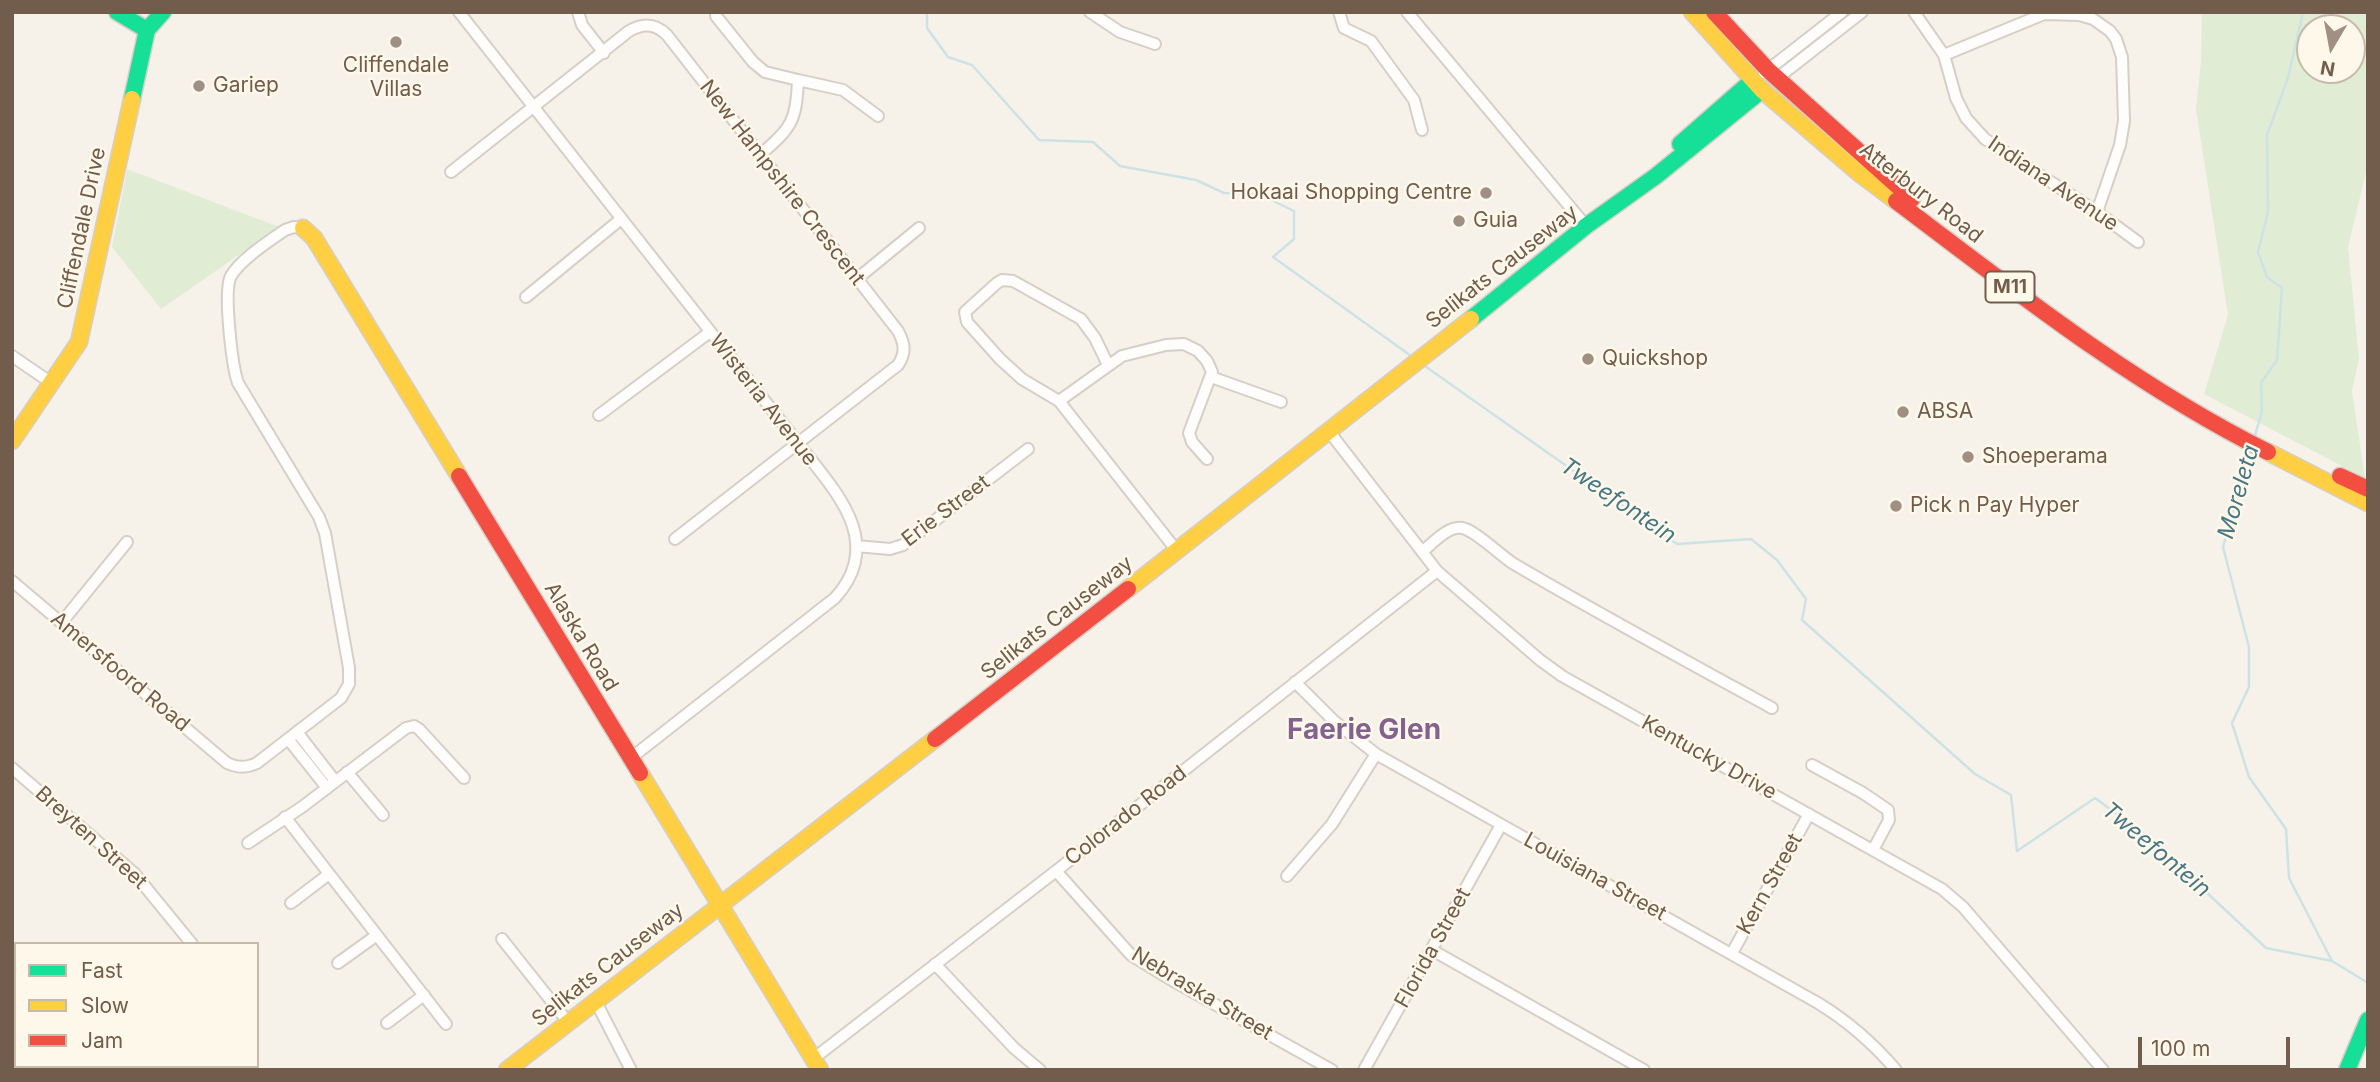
<!DOCTYPE html>
<style>
body{margin:0}
#map{position:relative;width:2380px;height:1082px;overflow:hidden;background:#f6f2ea;font-family:Inter,sans-serif}
canvas{display:block}
.frame{position:absolute;inset:0;border:14px solid #725c4b;pointer-events:none}
.legend{position:absolute;left:14px;top:942px;width:245px;height:126px;box-sizing:border-box;background:#fef8eb;border:2px solid #c6baab;margin:0;padding:9px 12px;list-style:none;font-size:21px;color:#725c4b}
.legend li{display:flex;align-items:center;gap:14px;height:35px}
.legend b{width:35px;border:2px solid #c6baab}
.north{position:absolute;left:2296px;top:14px;width:70px;height:70px;box-sizing:border-box;background:#fef8eb;border:2px solid #c6baab;border-radius:50%;rotate:190deg;font-size:19px;font-weight:700;line-height:28px;text-align:center;color:#725c4b}
.north::after{content:'';display:block;margin:auto;width:24px;height:32px;background:#a09083;clip-path:polygon(50% 0,100% 100%,50% 72%,0 100%)}
.scale{position:absolute;left:2138px;top:1037px;width:152px;height:32px;box-sizing:border-box;border:4px solid #725c4b;border-top:0;padding-left:9px;font-size:21px;line-height:24px;white-space:nowrap;color:#725c4b;-webkit-text-stroke:5px #fef8eb;paint-order:stroke}
</style>
<div id="map">
<canvas width="2380" height="1082"></canvas>
<div class="frame"></div>
<ul class="legend">
<li><b style="height:9px;background:#16e098"></b>Fast</li>
<li><b style="height:9px;background:#ffcf43"></b>Slow</li>
<li><b style="height:9px;background:#f24e42"></b>Jam</li>
</ul>
<div class="north">N</div>
<div class="scale">100 m</div>
</div>
<script>
const context = document.querySelector('canvas').getContext('2d');
context.lineJoin = 'round';
function fillPath(path, color) { context.fillStyle = color; context.fill(path, 'evenodd'); }
function trace(path, color, width, dash) { context.strokeStyle = color; context.lineWidth = width; context.lineCap = dash ? 'butt' : 'round'; context.setLineDash(dash || []); context.stroke(path); }
function write(font, color, halo, rows, align = 'center') {
  context.font = font + ' Inter,sans-serif'; context.lineWidth = 5; context.setLineDash([]); context.textBaseline = 'middle'; context.strokeStyle = halo; context.fillStyle = color; for (const [text, x, y, turn = 0] of rows) {
    context.save(); context.translate(x, y); context.rotate((+turn || 0) * Math.PI / 180); context.textAlign = isNaN(turn) ? turn : align; if (halo) context.strokeText(text, 0, 0); context.fillText(text, 0, 0); context.restore();
  }
}
fillPath(new Path2D(`
 M 2202,12 L 2368,12 L 2368,164 L 2348,247 L 2359,359 L 2352,391 L 2365,478 L 2204,394 L 2228,315 L 2196,109 L 2201,61 ZM 2310,28 L 2352,28 L 2352,70 L 2310,70 Z
 M 127,169 L 279,227 L 161,309 L 112,247 Z`), '#e1ecd5');
trace(new Path2D(`
 M 927,12 L 927,28 L 948,57 L 972,65 L 1039,140 L 1093,142 L 1120,166 L 1196,180 L 1224,193 L 1259,194 L 1294,211 L 1294,239 L 1273,257 L 1414,358
 M 1422,364 L 1677,544 L 1751,539 L 1777,560 L 1806,599 L 1802,620 L 1975,774 L 2011,795 L 2017,851 L 2095,798 L 2143,833 L 2266,948 L 2332,961
 M 2254,439 L 2262,411 L 2261,383 L 2277,360 L 2282,288 L 2267,277 L 2258,252 L 2268,212 L 2267,135 L 2288,78 L 2303,12
 M 2250,452 L 2223,547 L 2249,647 L 2249,687 L 2232,723 L 2249,777 L 2286,829 L 2289,878 L 2332,961 L 2368,983`), '#cce2e5', 2.5);
const street = new Path2D(`
 M 459,12 L 798,443 C 833,489 887,541 835,598 L 631,758
 M 578,12 L 582,25 L 604,53
 M 1090,12 L 1120,32 L 1155,44
 M 1339,12 L 1344,28 L 1371,41 L 1414,100 L 1422,130
 M 1407,12 L 1586,226
 M 1914,12 L 1944,55 L 1956,98 L 1966,118 L 1985,139 L 2097,212 L 2138,242
 M 716,16 L 753,62 L 765,72 L 798,80 C 796,122 792,127 760,155
 M 1944,55 L 2044,14 L 2079,15 L 2093,19 L 2110,31 L 2116,39 L 2122,57 L 2124,121 L 2120,145 L 2097,212
 M 1764,73 L 1842,12
 M 798,80 L 843,90 L 878,116
 M 1775,80 L 1862,12
 M 451,172 L 629,31 C 643,23 655,23 667,35 L 898,331 C 905,344 906,353 898,365 L 675,539
 M 858,278 L 919,228
 M 526,297 L 621,219
 M 12,356 L 53,384
 M 1108,365 L 1095,338 L 1081,319 L 1013,281 L 1002,280 L 997,283 L 965,312 L 967,322 L 1000,359 L 1022,379 L 1059,401 L 1177,551
 M 1211,377 L 1281,402
 M 1059,401 L 1122,356 L 1166,345 L 1184,344 L 1198,351 L 1207,361 L 1212,372 L 1189,433 L 1192,442 L 1207,459
 M 599,415 L 710,332
 M 1328,430 L 1437,571 L 1540,660 L 1562,676 L 1942,889 L 1963,907 L 2103,1070
 M 856,546 L 890,549 L 903,545 L 1028,449
 M 1422,552 C 1432,544 1447,526 1462,528 C 1475,530 1501,556 1514,564 C 1599,614 1686,661 1772,708
 M 12,581 L 227,763 C 238,768 246,768 257,763 L 341,698 L 349,684 L 349,668 L 325,533 L 319,517 L 238,383 C 232,366 223,290 231,276 C 240,260 269,241 285,230 L 294,227 L 303,228
 M 62,622 L 127,542
 M 1295,682 L 1334,721 L 1376,754 L 1818,1003 C 1849,1022 1873,1043 1896,1070
 M 297,732 L 335,781
 M 288,739 L 327,788
 M 1812,765 L 1863,793 L 1888,810 L 1889,820 L 1873,850
 M 12,768 L 134,873 L 192,944
 M 347,772 L 383,815
 M 285,817 L 446,1024
 M 248,843 L 302,807 L 406,728 L 414,726 L 419,729 L 464,778
 M 1056,871 L 1131,955 L 1175,982 L 1332,1070
 M 1287,876 L 1332,824 L 1376,754
 M 291,903 L 329,874
 M 502,939 L 568,1022
 M 1432,950 L 1644,1070
 M 1732,953 L 1809,814
 M 338,963 L 377,935
 M 935,964 L 1014,1048 L 1040,1070
 M 12,965 L 16,969
 M 596,1002 L 631,1070
 M 387,1023 L 424,995
 M 813,1059 L 1056,871 L 1437,571
 M 95,1066 L 98,1070
 M 230,1070 L 234,1066
 M 1364,1070 L 1501,825`);
const fast = new Path2D(`
 M 117,12 L 147,30
 M 132,99 L 147,30 L 163,12
 M 1680,144 L 1753,80
 M 1471,319 L 1586,226 L 1656,176 L 1762,90
 M 2347,1070 L 2368,1020`);
const slow = new Path2D(`
 M 1692,12 L 1762,90 L 1860,174 L 1896,201
 M 303,228 L 314,238 L 459,476
 M 12,441 L 79,342 L 132,99
 M 2268,452 L 2368,503
 M 1128,589 L 1471,319
 M 640,773 L 820,1070
 M 507,1070 L 935,739`);
const jam = new Path2D(`
 M 1714,12 L 1768,70 L 1912,199
 M 1896,201 C 2015,291 2134,385 2268,452
 M 459,476 L 640,773
 M 2340,476 L 2368,489
 M 935,739 L 1128,589`);
trace(street, '#d5cfc8', 14);
trace(fast, '#d6cfc8', 19);
trace(slow, '#d6cfc8', 19);
trace(jam, '#d6cfc8', 19);
trace(street, '#fefdfc', 10);
trace(fast, '#16e098', 16);
trace(slow, '#ffcf43', 16);
trace(jam, '#f24e42', 16);
for (const [x, y, r, color] of [
 [396,42,7,"#a09083"],
 [199,86,7,"#a09083"],
 [1486,193,7,"#a09083"],
 [1459,221,7,"#a09083"],
 [1588,359,7,"#a09083"],
 [1903,412,7,"#a09083"],
 [1968,457,7,"#a09083"],
 [1896,506,7,"#a09083"]
]) { const dot = new Path2D(); dot.arc(x, y, r, 0, 2 * Math.PI); context.fillStyle = color; context.fill(dot); trace(dot, '#fef8eb', 2.5); }
for (const [x, y, w] of [
 [2010,287,49]
]) { const box = new Path2D(); box.roundRect(x - w / 2, y - 15.5, w, 31, 5); context.fillStyle = '#fef8eb'; context.fill(box); trace(box, '#725c4b', 2); }
write('bold 19px', '#725c4b', null, [
 ["M11",2010,287]
]);
write('21px', '#725c4b', '#fef8eb', [
 ["Cliffendale",396,66,"center"],
 ["Villas",396,90,"center"],
 ["Gariep",213,86],
 ["Hokaai Shopping Centre",1472,193,"right"],
 ["Guia",1473,221],
 ["Quickshop",1602,359],
 ["ABSA",1917,412],
 ["Shoeperama",1982,457],
 ["Pick n Pay Hyper",1910,506]
], 'left');
write('21px', '#725c4b', '#fef8eb', [
 ["New Hampshire Crescent",782,183,52],
 ["Indiana Avenue",2053,184,34],
 ["Atterbury Road",1921,193,38],
 ["Cliffendale Drive",82,228,-78],
 ["Selikats Causeway",1502,267,-38],
 ["Wisteria Avenue",763,400,52],
 ["Erie Street",946,511,-37],
 ["Selikats Causeway",1057,618,-38],
 ["Alaska Road",581,637,59],
 ["Amersfoord Road",120,672,40],
 ["Kentucky Drive",1709,758,29],
 ["Colorado Road",1126,816,-38],
 ["Breyten Street",91,838,42],
 ["Louisiana Street",1595,877,29],
 ["Kern Street",1770,884,-61],
 ["Florida Street",1433,948,-61],
 ["Selikats Causeway",608,965,-38],
 ["Nebraska Street",1202,994,31]
]);
write('italic 23px', '#477685', '#fef8eb', [
 ["Moreleta",2239,492,-74],
 ["Tweefontein",1618,501,34],
 ["Tweefontein",2156,850,40]
]);
write('bold 28px', '#83638e', '#fef8eb', [
 ["Faerie Glen",1364,731]
]);
</script>
